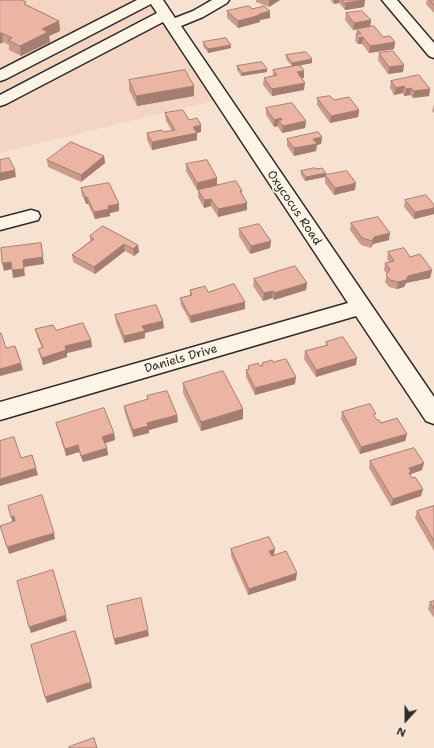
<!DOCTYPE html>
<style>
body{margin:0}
#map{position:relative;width:434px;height:748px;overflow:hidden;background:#f7e2d1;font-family:"Shantell Sans",sans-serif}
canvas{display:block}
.north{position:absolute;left:386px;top:700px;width:40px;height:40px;-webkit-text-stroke:3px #fcf5e5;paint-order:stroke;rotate:201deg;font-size:11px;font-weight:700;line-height:16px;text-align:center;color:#2b2b2b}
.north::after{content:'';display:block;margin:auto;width:14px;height:18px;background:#2b2b2b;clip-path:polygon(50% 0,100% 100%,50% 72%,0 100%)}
</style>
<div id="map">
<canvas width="434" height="748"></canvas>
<div class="north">N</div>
</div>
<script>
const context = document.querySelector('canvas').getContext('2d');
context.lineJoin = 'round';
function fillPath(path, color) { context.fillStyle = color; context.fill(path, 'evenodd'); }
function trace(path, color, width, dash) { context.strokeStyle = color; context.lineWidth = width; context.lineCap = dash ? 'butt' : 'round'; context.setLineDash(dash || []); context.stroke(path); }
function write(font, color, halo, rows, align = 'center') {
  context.font = font + ' "Shantell Sans",sans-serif'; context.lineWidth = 3.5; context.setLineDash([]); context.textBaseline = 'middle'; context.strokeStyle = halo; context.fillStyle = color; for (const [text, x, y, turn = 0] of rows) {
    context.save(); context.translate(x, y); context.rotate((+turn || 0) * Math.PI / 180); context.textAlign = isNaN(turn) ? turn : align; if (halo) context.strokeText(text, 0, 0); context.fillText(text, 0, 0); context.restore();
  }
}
fillPath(new Path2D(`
 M 0,0 L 156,0 L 221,99 L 0,153 Z`), '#f4d4c3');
const minor = new Path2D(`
 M 137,0 L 163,0 L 175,18 L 193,11 L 212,0 L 229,0 L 227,3 L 203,17 L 181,26 L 434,397 L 434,424 L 426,421 L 356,316 L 0,420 L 0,402 L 348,303 L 163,22 L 6,104 L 0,106 L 0,95 L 157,13 L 151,4 L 6,79 L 0,81 L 0,70 Z
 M 382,0 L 397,0 L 434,43 L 434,58 L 429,56 Z
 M 31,210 L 38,212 L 40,216 L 38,220 L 0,230 L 0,218 Z`);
trace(minor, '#2b2b2b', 3);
fillPath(minor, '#fcf5e5');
fillPath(new Path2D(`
 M 0,0 L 27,5 L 59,21 L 60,31 L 49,36 L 50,42 L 21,56 L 9,50 L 9,45 L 3,42 L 0,44 Z
 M 256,0 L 280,0 L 269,7 L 256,2 Z
 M 331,0 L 365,0 L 364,7 L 345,10 L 339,3 L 334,4 L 331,1 Z
 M 427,0 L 434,0 L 434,13 L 426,4 Z
 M 252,9 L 270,18 L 260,20 L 260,22 L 238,28 L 227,18 L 227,11 Z
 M 346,13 L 371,20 L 370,27 L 383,37 L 395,42 L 394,49 L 369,53 L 362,44 L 358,44 L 355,41 L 357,29 L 353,30 L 345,20 Z
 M 203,42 L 231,45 L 231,48 L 208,53 L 203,46 Z
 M 379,53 L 403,72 L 388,74 L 378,60 Z
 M 286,55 L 312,63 L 300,65 L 304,71 L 304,78 L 301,78 L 304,90 L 272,96 L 263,85 L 264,78 L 273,76 L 273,70 L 292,66 L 286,59 Z
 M 237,66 L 267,69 L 267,72 L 241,76 L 237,70 Z
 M 129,80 L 194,96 L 137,106 L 129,90 Z
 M 391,81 L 430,89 L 429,96 L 413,98 L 410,95 L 404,96 L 403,93 L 394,95 L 390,88 Z
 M 317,98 L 334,100 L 359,110 L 358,117 L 330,123 L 317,105 Z
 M 434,104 L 434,113 L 432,111 Z
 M 266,108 L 306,121 L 305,128 L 282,133 L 278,127 L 278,126 L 274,127 L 266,115 Z
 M 165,113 L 189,120 L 201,132 L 197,133 L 197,140 L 152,150 L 147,140 L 147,133 L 164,132 L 172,131 L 166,121 Z
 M 322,137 L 321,144 L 317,145 L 316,151 L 294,156 L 287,146 L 287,139 Z
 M 104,156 L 105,163 L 81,182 L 48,167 L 47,160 Z
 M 186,164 L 217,185 L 242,191 L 242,194 L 247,203 L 247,210 L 218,217 L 211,206 L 204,208 L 198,197 L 198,190 L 197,190 L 186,171 Z
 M 316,169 L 326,175 L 355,190 L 334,195 L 325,183 L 325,177 L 305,181 L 301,175 L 301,171 Z
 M 81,188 L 119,204 L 119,211 L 110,213 L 110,216 L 95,219 L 88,204 L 86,204 L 82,195 Z
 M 405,200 L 434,205 L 434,214 L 414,219 L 404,207 Z
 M 351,223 L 389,240 L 373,244 L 371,248 L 361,245 L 350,230 Z
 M 239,229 L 271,241 L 270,248 L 250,254 L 239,236 Z
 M 90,236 L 138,245 L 139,252 L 134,256 L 125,251 L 95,274 L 73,262 L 72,255 L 90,241 Z
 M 388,252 L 410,257 L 432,270 L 430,278 L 406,283 L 404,287 L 397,289 L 389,287 L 385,282 L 387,274 L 384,270 L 385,263 L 389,262 L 387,259 Z
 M 254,279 L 307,283 L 306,290 L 274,300 L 272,298 L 263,301 L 253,286 Z
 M 190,290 L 208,292 L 245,302 L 245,309 L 191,323 L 181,305 L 180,298 L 190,295 Z
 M 115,315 L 164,328 L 145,333 L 145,338 L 124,343 L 116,322 Z
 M 35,329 L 56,330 L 91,340 L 92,347 L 67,353 L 67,357 L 43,365 L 40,356 L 38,349 L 42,348 L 37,336 Z
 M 326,342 L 356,365 L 316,377 L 304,359 L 305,351 L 326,345 Z
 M 273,362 L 295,384 L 255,395 L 246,377 L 246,370 L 248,369 L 248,366 L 260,366 L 262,365 L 262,363 Z
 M 183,383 L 243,419 L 201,431 L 183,393 Z
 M 147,396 L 177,415 L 178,422 L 149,430 L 149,433 L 133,437 L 125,413 L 124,406 L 147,400 Z
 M 342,412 L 375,418 L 377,420 L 381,423 L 407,434 L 405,441 L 360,454 L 341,419 Z
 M 56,423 L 114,433 L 115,440 L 105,443 L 107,448 L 108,455 L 83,462 L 79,452 L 66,456 L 58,430 Z
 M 370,461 L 422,470 L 411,474 L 410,475 L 421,496 L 391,506 L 369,468 Z
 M 434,506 L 434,551 L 415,518 L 417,511 Z
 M 231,549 L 274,555 L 296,580 L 248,595 L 231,556 Z
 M 434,601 L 434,618 L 428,609 L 430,602 Z`), '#cb9b8b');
fillPath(new Path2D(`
 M 269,0 L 280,0 L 269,7 Z
 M 334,0 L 339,0 L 339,3 L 334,4 Z
 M 365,0 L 364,7 L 345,10 L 345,3 Z
 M 270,11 L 270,18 L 260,20 L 260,22 L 238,28 L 238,21 L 259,14 Z
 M 371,20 L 370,27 L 353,30 L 354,23 Z
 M 59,21 L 60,31 L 49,36 L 50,42 L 21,56 L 20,46 L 42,29 Z
 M 0,33 L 2,33 L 3,42 L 0,44 Z
 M 363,37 L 362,44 L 358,44 L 359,38 Z
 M 395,42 L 394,49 L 369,53 L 370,46 Z
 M 231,45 L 231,48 L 208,53 L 208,49 Z
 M 312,59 L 312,63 L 292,67 L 292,63 Z
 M 404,65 L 403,72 L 388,74 L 389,67 Z
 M 267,69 L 267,72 L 241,76 L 242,73 Z
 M 304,71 L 304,78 L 296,79 L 297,72 Z
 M 305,83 L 304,90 L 272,96 L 272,89 Z
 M 194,86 L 194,96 L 137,106 L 136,96 Z
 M 404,86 L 403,93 L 394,95 L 396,88 Z
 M 411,88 L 410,95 L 404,96 L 406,89 Z
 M 430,89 L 429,96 L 413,98 L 414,91 Z
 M 359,110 L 358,117 L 330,123 L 331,116 Z
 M 281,118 L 281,123 L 278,120 L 278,126 L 274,127 L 274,120 Z
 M 306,121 L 305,128 L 282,133 L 283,126 Z
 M 201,125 L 201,132 L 197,133 L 197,140 L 152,150 L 152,142 L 193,127 Z
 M 322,137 L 321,144 L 317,145 L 316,151 L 294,156 L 294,148 L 313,139 Z
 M 104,156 L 105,163 L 81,182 L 81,175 Z
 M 15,170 L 16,177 L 0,181 L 0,173 Z
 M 326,173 L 325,177 L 305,181 L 306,177 Z
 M 217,178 L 217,186 L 197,190 L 197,183 Z
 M 356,183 L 355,190 L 334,195 L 335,188 Z
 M 85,197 L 87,197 L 88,204 L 86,204 Z
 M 211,199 L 211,206 L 204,208 L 204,200 Z
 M 247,203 L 247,210 L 218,217 L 218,209 Z
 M 119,204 L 119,211 L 110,213 L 110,216 L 95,219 L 94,212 L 108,206 Z
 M 434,208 L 434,214 L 414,219 L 415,212 Z
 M 390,233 L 389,240 L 373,244 L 371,248 L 372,241 L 374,237 Z
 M 271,241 L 270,248 L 250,254 L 251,246 Z
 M 41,243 L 44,264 L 24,267 L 25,276 L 13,278 L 12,270 Z
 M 124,244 L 125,251 L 95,274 L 94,267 Z
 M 138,245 L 139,252 L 134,256 L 133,249 Z
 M 11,262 L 12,269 L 4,271 L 2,263 Z
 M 432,270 L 430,278 L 406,283 L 404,287 L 397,289 L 398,282 L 408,276 Z
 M 307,283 L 306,290 L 274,300 L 274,293 Z
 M 273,291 L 272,298 L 263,301 L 264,293 Z
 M 245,302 L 245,309 L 191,323 L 190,316 Z
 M 163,321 L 164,328 L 145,333 L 145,338 L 124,343 L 124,336 L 142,326 Z
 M 91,340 L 92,347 L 67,353 L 67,357 L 43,365 L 42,358 L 65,346 Z
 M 357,358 L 356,365 L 316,377 L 316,370 Z
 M 21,363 L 23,370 L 0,376 L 0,369 Z
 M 296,377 L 295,384 L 255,395 L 255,388 Z
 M 243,409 L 243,419 L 201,431 L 201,422 Z
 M 177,415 L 178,422 L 149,430 L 149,433 L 133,437 L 133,430 L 147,423 Z
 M 114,433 L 115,440 L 103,444 L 102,437 Z
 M 407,434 L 405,441 L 360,454 L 361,447 Z
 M 78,445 L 79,452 L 66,456 L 65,449 Z
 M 107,448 L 108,455 L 83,462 L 81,456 Z
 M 424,463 L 422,470 L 411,474 L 410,479 L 407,480 L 409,468 Z
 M 36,468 L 38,475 L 0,486 L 0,479 Z
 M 423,489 L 421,496 L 391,506 L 393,499 Z
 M 14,516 L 16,523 L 13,523 L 11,517 Z
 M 54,533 L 55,539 L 9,554 L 7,547 Z
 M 275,549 L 274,555 L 269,557 L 269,551 Z
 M 297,573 L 296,580 L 248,595 L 249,589 Z
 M 66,615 L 67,621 L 31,633 L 29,627 Z
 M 148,630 L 149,636 L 115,645 L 114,639 Z
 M 91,682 L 92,688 L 47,703 L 45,697 Z`), '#a57e71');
const building = new Path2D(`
 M 0,0 L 22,0 L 26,2 L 24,4 L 59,21 L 42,29 L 48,32 L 20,46 L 8,40 L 12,38 L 2,33 L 0,33 Z
 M 342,0 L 365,0 L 345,3 Z
 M 430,0 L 434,0 L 434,5 Z
 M 249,6 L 252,9 L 264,6 L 270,11 L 259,14 L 260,15 L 238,21 L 227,11 Z
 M 362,11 L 371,20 L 354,23 L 346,13 Z
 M 374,26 L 383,37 L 390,36 L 395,42 L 370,46 L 363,37 L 359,38 L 356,34 L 361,34 L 357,29 Z
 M 226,38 L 231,45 L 208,49 L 203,42 Z
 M 393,51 L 404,65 L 389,67 L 379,53 Z
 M 306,52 L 312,59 L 292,63 L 286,55 Z
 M 262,62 L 267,69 L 242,73 L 237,66 Z
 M 300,65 L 304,71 L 297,72 L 305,83 L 272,89 L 264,78 L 277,75 L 273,70 Z
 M 185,70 L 194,86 L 136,96 L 129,80 Z
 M 419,75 L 430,89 L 414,91 L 411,88 L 406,89 L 404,86 L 396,88 L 391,81 Z
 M 330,96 L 334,100 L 349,97 L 359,110 L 331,116 L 317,98 Z
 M 292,103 L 306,121 L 283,126 L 278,120 L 282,120 L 281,118 L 274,120 L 266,108 Z
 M 183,110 L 189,120 L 197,118 L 201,125 L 193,127 L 197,133 L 152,142 L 147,133 L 162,130 L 164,132 L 175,130 L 165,113 Z
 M 318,132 L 322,137 L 313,139 L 317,144 L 294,148 L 287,139 Z
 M 71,142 L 104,156 L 81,175 L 47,160 Z
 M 9,158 L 15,170 L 0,173 L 0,160 Z
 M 207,160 L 217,178 L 197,183 L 186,164 Z
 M 315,168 L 316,169 L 322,168 L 326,173 L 306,177 L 301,171 Z
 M 347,171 L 356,183 L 335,188 L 325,175 Z
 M 236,181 L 242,191 L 240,191 L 247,203 L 218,209 L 211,199 L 204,200 L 198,190 Z
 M 109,183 L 119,204 L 108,206 L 109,209 L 94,212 L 87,197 L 85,197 L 81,188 Z
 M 426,195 L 434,205 L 434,208 L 415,212 L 405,200 Z
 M 378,217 L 390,233 L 374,237 L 372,241 L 362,238 L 351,223 Z
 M 259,224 L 271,241 L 251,246 L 239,229 Z
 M 103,226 L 138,245 L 133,249 L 124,244 L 94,267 L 72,255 L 94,239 L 90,236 Z
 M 41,243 L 43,257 L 23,260 L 24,269 L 12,270 L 11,262 L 2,263 L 1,248 Z
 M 404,248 L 410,257 L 420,254 L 432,270 L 408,276 L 406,280 L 398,282 L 390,280 L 386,275 L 390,269 L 385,263 L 394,261 L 388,252 Z
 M 295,266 L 307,283 L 274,293 L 273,291 L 264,293 L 254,279 Z
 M 234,284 L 245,302 L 190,316 L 180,298 L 192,295 L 190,290 L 205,286 L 208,292 Z
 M 156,305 L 163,321 L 142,326 L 145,331 L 124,336 L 115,315 Z
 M 83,323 L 91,340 L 65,346 L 66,350 L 42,358 L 38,349 L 43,347 L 35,329 L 53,325 L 56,330 Z
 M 0,333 L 1,333 L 6,348 L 15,346 L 21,363 L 0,369 Z
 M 343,337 L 357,358 L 316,370 L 305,351 L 328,345 L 326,342 Z
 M 286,359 L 296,377 L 255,388 L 246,370 L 249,369 L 248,366 L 258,363 L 260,366 L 263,365 L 262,363 L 272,360 L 273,362 Z
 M 223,371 L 243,409 L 201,422 L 183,383 Z
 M 167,391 L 177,415 L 147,423 L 148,426 L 133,430 L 124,406 L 148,399 L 147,396 Z
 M 370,404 L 376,414 L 373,415 L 377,420 L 379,420 L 381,423 L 397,418 L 407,434 L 361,447 L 342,412 Z
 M 104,408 L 114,433 L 102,437 L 107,448 L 81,456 L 78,445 L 65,449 L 56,423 Z
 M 14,437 L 21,458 L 32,455 L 36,468 L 0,479 L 0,441 Z
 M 414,448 L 424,463 L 409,468 L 411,472 L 409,473 L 412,478 L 415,477 L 423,489 L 393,499 L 370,461 Z
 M 42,495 L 54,533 L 7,547 L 0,526 L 15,521 L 14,516 L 11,517 L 8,506 Z
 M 434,506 L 434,541 L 417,511 Z
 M 269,537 L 275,549 L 269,551 L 272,556 L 286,551 L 297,573 L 249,589 L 231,549 Z
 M 53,570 L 66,615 L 29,627 L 17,581 Z
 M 141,598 L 148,630 L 114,639 L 107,606 Z
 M 434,601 L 434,609 L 430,602 Z
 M 75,631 L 91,682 L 45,697 L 31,645 Z
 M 94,738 L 97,748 L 69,748 L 69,747 Z`);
fillPath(building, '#ecb4a2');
trace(building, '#a57e71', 1);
write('12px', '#2b2b2b', '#fcf5e5', [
 ["Oxycocus Road",294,208,56],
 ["Daniels Drive",181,359,-16]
]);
</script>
